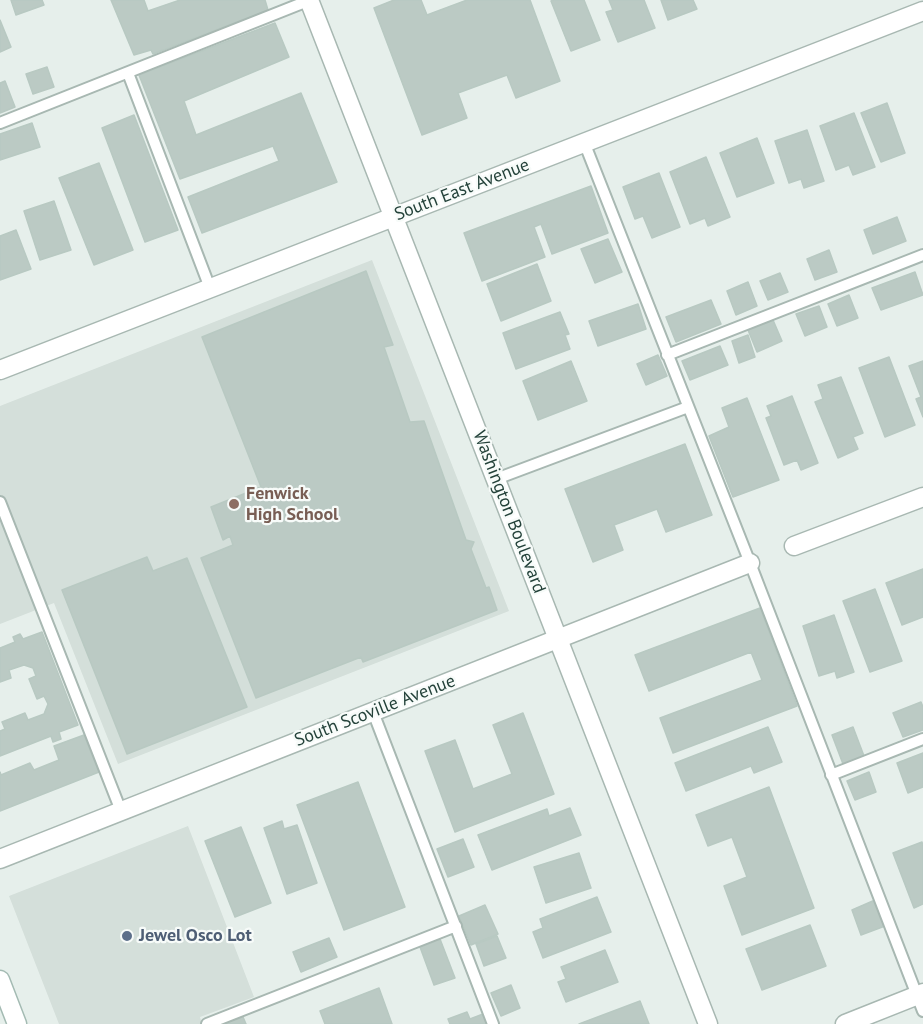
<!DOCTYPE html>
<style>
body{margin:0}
canvas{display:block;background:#e6efeb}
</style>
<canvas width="923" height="1024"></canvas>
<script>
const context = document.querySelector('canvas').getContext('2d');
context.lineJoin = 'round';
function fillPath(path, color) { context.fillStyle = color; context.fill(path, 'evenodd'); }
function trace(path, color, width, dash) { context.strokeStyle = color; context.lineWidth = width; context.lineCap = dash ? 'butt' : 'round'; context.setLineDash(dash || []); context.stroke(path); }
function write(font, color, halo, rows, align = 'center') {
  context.font = font + ' "PT Sans",sans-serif'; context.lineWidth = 4.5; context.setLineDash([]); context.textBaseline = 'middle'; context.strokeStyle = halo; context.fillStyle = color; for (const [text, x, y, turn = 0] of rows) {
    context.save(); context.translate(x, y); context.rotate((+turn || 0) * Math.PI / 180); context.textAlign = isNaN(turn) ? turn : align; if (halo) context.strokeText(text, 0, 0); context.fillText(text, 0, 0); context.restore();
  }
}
fillPath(new Path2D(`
 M 372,260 L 509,611 L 118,764 L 54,603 L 0,624 L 0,406 Z
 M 188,826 L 254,997 L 200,1017 L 202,1024 L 59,1024 L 9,896 Z`), '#d4dfda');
const building = new Path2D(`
 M 11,0 L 42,0 L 44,5 L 16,15 Z
 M 111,0 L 144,0 L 148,11 L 180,0 L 265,0 L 268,10 L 153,54 L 151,50 L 134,55 Z
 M 394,0 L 421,0 L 427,15 L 467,0 L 530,0 L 560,81 L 516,98 L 507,75 L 458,93 L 467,118 L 422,135 L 374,8 Z
 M 554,0 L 584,0 L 600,40 L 571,51 L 551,1 Z
 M 609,0 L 644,0 L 655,28 L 618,42 L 606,12 L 613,10 Z
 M 661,0 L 693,0 L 697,9 L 668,20 Z
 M 0,20 L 11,47 L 0,52 Z
 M 275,23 L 289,57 L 184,101 L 196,135 L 301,93 L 337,182 L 202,233 L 188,197 L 279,161 L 273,146 L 180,179 L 139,75 Z
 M 47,67 L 54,87 L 33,94 L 26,74 Z
 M 5,81 L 15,107 L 0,113 L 0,83 Z
 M 887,103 L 905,153 L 881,162 L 861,113 Z
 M 854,113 L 875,167 L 853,175 L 849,165 L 836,170 L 820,126 Z
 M 134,115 L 178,230 L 145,242 L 102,128 Z
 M 32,123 L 40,147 L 0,160 L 0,134 Z
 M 807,130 L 824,181 L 804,188 L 801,179 L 789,183 L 775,141 Z
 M 757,138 L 774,183 L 737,197 L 720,153 Z
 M 706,157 L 730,217 L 708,226 L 705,218 L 690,224 L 670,172 Z
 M 99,163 L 133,250 L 94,265 L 59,178 Z
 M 659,173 L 680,227 L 652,238 L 643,216 L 635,219 L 623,187 Z
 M 591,186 L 608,233 L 552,254 L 541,224 L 534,227 L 545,257 L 482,281 L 464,233 Z
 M 54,201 L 71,250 L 40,260 L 24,211 Z
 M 897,217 L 906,241 L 873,254 L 864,230 Z
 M 16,230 L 31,269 L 0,280 L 0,236 Z
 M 608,239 L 622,272 L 595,283 L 581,249 Z
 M 829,250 L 837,272 L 815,280 L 807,259 Z
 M 537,264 L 551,301 L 501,321 L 487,284 Z
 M 366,271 L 393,345 L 384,347 L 410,422 L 424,421 L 466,540 L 474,542 L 471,549 L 486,588 L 489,587 L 497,610 L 363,662 L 361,657 L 256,698 L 201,558 L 233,545 L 230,536 L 223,540 L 211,507 L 261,487 L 202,337 Z
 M 915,272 L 923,295 L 881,310 L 872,288 Z
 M 780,273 L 788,292 L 768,300 L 760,281 Z
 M 748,282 L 757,306 L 736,315 L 727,291 Z
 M 849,295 L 858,318 L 837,326 L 828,304 Z
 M 711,300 L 721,324 L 676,342 L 666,317 Z
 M 638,304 L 646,329 L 598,346 L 589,321 Z
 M 819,306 L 827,327 L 805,336 L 796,314 Z
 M 560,312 L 569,334 L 565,335 L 570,349 L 516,369 L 503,333 Z
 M 773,320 L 782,341 L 757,352 L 748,330 Z
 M 748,335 L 755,357 L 739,363 L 732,341 Z
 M 720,346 L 728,365 L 690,380 L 682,361 Z
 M 658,355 L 667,376 L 646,385 L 637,364 Z
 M 889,357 L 915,425 L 885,437 L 859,368 Z
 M 571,361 L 587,401 L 538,420 L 523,381 Z
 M 923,361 L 923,417 L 916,399 L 921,397 L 909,366 Z
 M 841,377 L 863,433 L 853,437 L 858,449 L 838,458 L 815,402 L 823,399 L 818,385 Z
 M 792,396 L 818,463 L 801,470 L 797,460 L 784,465 L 766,418 L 771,416 L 767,406 Z
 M 747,398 L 779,480 L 733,497 L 709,436 L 729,427 L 722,408 Z
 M 685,444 L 712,515 L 666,532 L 657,509 L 614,525 L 623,550 L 593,562 L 565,489 Z
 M 147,557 L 153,571 L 187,558 L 247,707 L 127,754 L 62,590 Z
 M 923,569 L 923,617 L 902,625 L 886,583 Z
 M 875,589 L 902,661 L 870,672 L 843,601 Z
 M 760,608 L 797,706 L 673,753 L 660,718 L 762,680 L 751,652 L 649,691 L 635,655 Z
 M 834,615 L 854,672 L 837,678 L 835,671 L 819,676 L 803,626 Z
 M 42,632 L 78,725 L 59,732 L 61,739 L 53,742 L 51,736 L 0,756 L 0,731 L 5,729 L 2,722 L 25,713 L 28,720 L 44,714 L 48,704 L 44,696 L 37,699 L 29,679 L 36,676 L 33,668 L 24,665 L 9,670 L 11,678 L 0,682 L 0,648 L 15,642 L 13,637 L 20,634 L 23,639 Z
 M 921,702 L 923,707 L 923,730 L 903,737 L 893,713 Z
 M 523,713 L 554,794 L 455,832 L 425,751 L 455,740 L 473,789 L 512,774 L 493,725 Z
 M 768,727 L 782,762 L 754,773 L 751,766 L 686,791 L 675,763 Z
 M 853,727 L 864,756 L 843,764 L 832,735 Z
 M 84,735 L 99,772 L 0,811 L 0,772 L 1,775 L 30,763 L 34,770 L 59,760 L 54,746 Z
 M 923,753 L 923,787 L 908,793 L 897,763 Z
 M 869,772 L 876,792 L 855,800 L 847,781 Z
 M 358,782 L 405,907 L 344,930 L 297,805 Z
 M 769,787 L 814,908 L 742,935 L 724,886 L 747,877 L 732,837 L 708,846 L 696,815 Z
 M 570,808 L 581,835 L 492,870 L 478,835 L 547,809 L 549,816 Z
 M 282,821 L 284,829 L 297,825 L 317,883 L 287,894 L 264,828 Z
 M 241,827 L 271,903 L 235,917 L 205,841 Z
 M 463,839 L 474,867 L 448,877 L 437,849 Z
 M 922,842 L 923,846 L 923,904 L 914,908 L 893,853 Z
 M 579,853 L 591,888 L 546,903 L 534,867 Z
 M 597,897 L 611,932 L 543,958 L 533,932 L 543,928 L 540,919 Z
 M 875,900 L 885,926 L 861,935 L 852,910 Z
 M 485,905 L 498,934 L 471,945 L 459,916 Z
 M 810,925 L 826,966 L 762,990 L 746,949 Z
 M 497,936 L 506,958 L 484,966 L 476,944 Z
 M 329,938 L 337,957 L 301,972 L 293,952 Z
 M 440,939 L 455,978 L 434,985 L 420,947 Z
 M 605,950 L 618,982 L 566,1002 L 558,982 L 566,979 L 561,967 Z
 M 511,985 L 520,1008 L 501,1016 L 491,993 Z
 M 379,988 L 392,1024 L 325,1024 L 320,1011 Z
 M 640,1001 L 649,1024 L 579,1024 Z
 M 467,1012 L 470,1019 L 483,1014 L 487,1024 L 450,1024 L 448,1019 Z
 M 243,1017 L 246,1024 L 223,1024 Z`);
fillPath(building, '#bbcac4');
trace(building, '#b8c9c2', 1.5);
const service = new Path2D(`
 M 128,73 L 210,288
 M 0,123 L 310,0
 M 584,142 L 750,563 L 923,1011
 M 667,355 L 923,255
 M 496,479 L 688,407
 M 0,502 L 121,811
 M 373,712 L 493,1024
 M 831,775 L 923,739
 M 207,1024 L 456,926`);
const minor = new Path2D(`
 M 0,370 L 923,11
 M 794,546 L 923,497
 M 0,859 L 750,563
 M 845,1024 L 923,993`);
const tertiary = new Path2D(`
 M 309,0 L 708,1024`);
const secondary = new Path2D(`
 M 0,980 L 17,1024`);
trace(service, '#a8b8b2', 14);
trace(minor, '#a8b8b2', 21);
trace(tertiary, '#a8b8b2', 21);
trace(secondary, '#a4bbb3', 21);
trace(service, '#fff', 10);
trace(minor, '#fff', 18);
trace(tertiary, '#fff', 18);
trace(secondary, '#fff', 18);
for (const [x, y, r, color] of [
 [234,504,6,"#8d6e63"],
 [127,936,6,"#5c6f8a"]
]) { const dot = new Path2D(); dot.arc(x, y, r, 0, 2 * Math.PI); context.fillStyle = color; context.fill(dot); trace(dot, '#f7fbf9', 2); }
write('18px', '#24423a', '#f7fbf9', [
 ["South East Avenue",462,190,-21],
 ["Washington Boulevard",509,512,69],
 ["South Scoville Avenue",375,711,-21]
]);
write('bold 18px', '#785e54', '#f7fbf9', [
 ["Fenwick",246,494],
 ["High School",246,515]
], 'left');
write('bold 18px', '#4e5e75', '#f7fbf9', [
 ["Jewel Osco Lot",139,936]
], 'left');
</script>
